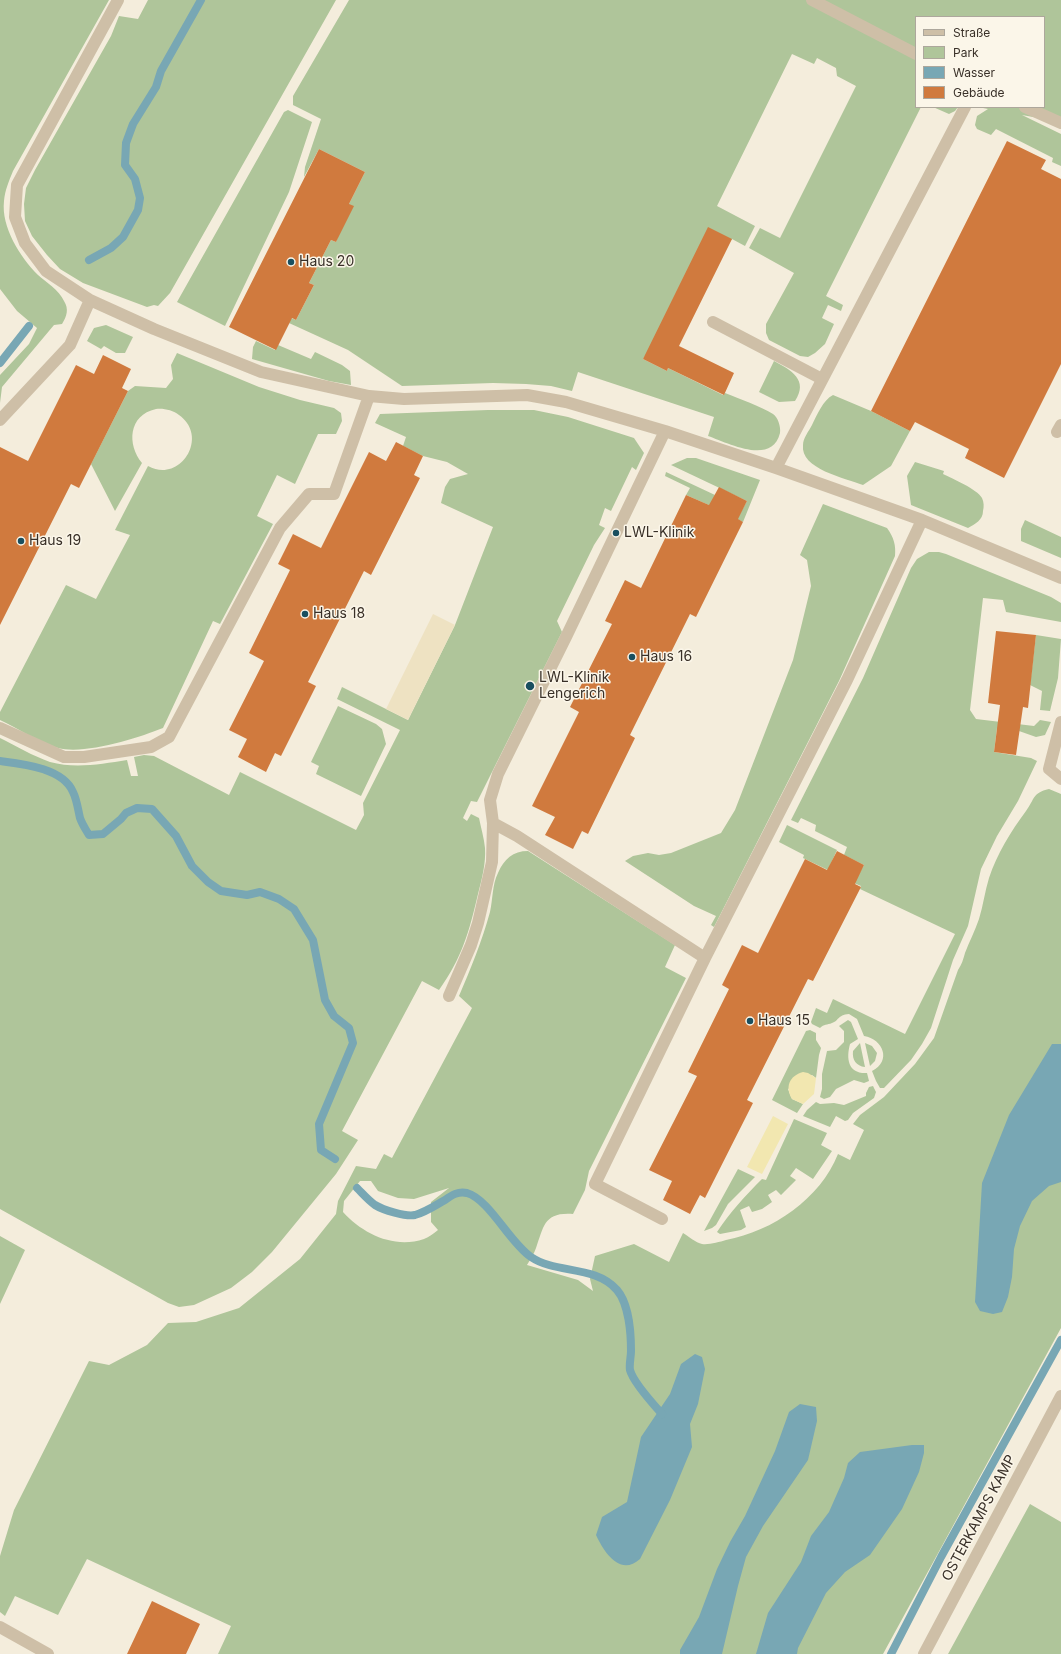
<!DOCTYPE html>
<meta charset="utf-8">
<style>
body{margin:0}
#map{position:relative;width:1061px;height:1654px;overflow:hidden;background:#f4eddc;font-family:Inter,sans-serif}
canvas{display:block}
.legend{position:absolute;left:915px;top:16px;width:130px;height:92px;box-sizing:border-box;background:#fbf6e9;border:1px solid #ada79c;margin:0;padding:5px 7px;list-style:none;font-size:12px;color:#393028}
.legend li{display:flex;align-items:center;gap:8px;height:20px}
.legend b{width:20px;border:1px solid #ada79c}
</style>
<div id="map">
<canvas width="1061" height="1654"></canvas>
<ul class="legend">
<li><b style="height:5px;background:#cebfa7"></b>Straße</li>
<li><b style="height:11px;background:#afc59a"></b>Park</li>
<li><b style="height:11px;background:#78a7b4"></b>Wasser</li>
<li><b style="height:11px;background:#d07a3e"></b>Gebäude</li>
</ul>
</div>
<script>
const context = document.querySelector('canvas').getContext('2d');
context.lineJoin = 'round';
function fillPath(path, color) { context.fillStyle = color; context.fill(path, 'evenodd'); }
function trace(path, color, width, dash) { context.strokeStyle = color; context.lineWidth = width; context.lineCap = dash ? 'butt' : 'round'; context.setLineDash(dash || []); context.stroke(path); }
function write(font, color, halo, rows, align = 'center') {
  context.font = font + ' Inter,sans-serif'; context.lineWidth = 3; context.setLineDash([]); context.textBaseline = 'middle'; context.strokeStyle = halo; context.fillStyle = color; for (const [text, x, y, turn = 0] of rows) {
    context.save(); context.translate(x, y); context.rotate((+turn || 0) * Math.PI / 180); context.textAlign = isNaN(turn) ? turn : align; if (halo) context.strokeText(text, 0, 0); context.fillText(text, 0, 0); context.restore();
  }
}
fillPath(new Path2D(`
 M 0,0 L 109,0 L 13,171 C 9,181 5,190 4,201 C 1,227 20,257 38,275 C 46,282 59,290 64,301 C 69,309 67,316 62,324 L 54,325 L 2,387 L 0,403 L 0,375 L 29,344 L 37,328 L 17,311 L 0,289 Z
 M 148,0 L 336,0 L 170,293 L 158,306 L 154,305 L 147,307 L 83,283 L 60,269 L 47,255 L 32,236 L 25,221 L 24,204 L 26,188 L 35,170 L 111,36 L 119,16 L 138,19 Z
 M 349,0 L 1061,0 L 1061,122 L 1022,115 L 1061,134 L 1061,166 L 1052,162 L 1053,158 L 996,129 L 991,135 L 977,129 L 975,125 L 977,116 L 988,109 L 978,107 L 1044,107 L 1044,17 L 916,17 L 916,107 L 921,107 L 826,296 L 843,305 L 841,311 L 828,305 L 822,318 L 834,324 L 825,344 L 815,353 L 808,357 L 800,356 L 769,340 L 766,333 L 766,324 L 794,273 L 749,248 L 760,228 L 780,238 L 856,86 L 837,76 L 836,68 L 817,58 L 814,64 L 792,54 L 717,206 L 755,226 L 745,246 L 732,239 L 643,359 L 667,371 L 668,368 L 723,395 L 725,393 C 740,399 760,406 773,414 C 778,417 781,427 780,433 C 772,466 728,443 708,436 L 714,417 L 578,372 L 572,391 L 551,386 L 526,384 L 493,383 L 402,386 L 348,350 L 289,323 L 291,318 L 296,320 L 314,285 L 309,283 L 331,240 L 336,242 L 349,204 L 365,172 L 319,149 L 304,177 L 305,167 L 321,119 L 293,105 L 293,96 Z
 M 933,107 L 958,107 L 955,111 L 949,114 Z
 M 288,110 L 312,122 L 289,192 L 225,326 L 177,302 L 284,112 Z
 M 106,325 L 133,337 L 125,353 L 116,353 L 104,346 L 101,349 L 87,341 L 94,328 Z
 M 256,341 L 275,350 L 278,345 L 311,359 L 315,352 L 342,365 L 350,371 L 351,385 L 329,381 L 252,359 L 253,347 Z
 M 177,353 L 259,387 L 300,400 L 334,408 L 341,413 L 342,421 L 336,434 L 318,434 L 295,484 L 277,475 L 257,516 L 273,524 L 220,624 L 213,621 L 163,728 C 138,738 85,755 58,748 C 38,742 19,729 0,720 L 0,712 L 66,585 L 96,599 L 130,535 L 115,530 L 148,466 C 180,484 210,437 179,415 C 173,410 163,408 156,409 C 128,415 127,445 142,463 L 115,511 L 91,464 L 128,391 L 135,386 L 166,388 L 173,379 L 171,365 Z
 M 774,361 C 791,370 809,380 795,401 L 779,402 L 759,392 Z
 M 833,395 L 871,411 L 910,431 L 891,466 L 863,485 C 845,478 800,469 803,445 C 803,438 809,431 812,425 C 817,415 823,400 833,395 Z
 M 488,410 L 534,410 L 568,417 L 634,438 L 644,453 L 636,470 L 632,467 L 611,511 L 605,508 L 599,525 L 605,528 L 594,545 L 557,621 L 562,632 L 477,802 L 471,801 L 463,818 L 467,821 L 471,814 L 479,818 C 481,828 484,838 485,848 C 486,863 482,879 478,894 C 469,932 462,958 439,990 L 422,981 L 342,1131 L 358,1140 L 336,1174 L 272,1252 L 252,1272 L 231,1288 L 194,1305 L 179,1307 L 168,1303 L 0,1209 L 0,738 C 16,746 33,756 50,762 C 75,769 102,764 127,760 L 131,776 L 138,776 L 134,757 L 144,755 L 154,756 L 229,795 L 240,772 L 356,830 L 364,815 L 363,803 L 400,730 L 337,699 L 342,687 L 408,720 L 455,625 L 493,527 L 441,503 L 445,487 L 450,479 L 468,474 L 447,462 L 423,456 L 403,446 L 406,437 L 375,423 L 380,414 Z
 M 687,458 L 696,458 L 760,480 L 743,522 L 737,519 L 747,501 L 671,465 Z
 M 915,462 L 944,471 L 943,474 C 953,479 977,489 982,498 C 984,502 984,507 983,511 C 983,520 975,524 968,528 L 911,505 L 907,476 Z
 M 666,472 L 715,495 L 711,506 L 686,495 L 690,488 L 665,476 Z
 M 823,504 L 887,528 C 894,538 896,545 895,556 L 839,681 L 714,927 L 711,925 L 716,916 L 694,906 L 625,861 L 633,856 L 648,853 L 659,855 L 671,853 L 721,833 L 735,810 L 793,660 L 811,586 L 807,560 L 800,555 Z
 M 1025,520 L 1061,537 L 1061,558 L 1021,541 L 1021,529 Z
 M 929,552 L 939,552 L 946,554 L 1051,597 L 1061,603 L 1061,622 L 1006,612 L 1003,600 L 983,598 L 970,710 L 976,719 L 1034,726 L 1040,720 L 1051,722 L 1045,735 L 1036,737 L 1019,731 L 997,728 L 994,752 L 1031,758 L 1037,761 L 1018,801 L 997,836 L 981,869 L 968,926 L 953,960 L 931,1028 L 922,1044 L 911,1060 L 884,1088 L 880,1088 L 876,1081 L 872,1071 C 892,1061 883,1039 864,1036 L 857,1019 L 849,1014 C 837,1015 839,1021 832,1023 C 827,1025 824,1024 820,1028 L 812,1024 L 811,1022 L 816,1008 L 827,1013 L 833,999 L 905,1034 L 955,934 L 860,889 L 861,886 L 854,883 L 864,865 L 844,855 L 847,847 L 815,831 L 816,825 L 801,818 L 798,823 L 791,820 L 863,678 L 911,568 L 917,559 Z
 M 1036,635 L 1061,639 L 1058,678 L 1050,711 L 1040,710 L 1042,691 L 1030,685 Z
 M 338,706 L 376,724 L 382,729 L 386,744 L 361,796 L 316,774 L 319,766 L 311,762 Z
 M 1049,789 L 1061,794 L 1061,1328 L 883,1654 L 218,1654 L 231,1626 L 87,1559 L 58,1615 L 15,1596 L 5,1616 L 0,1612 L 0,1556 L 14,1510 L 89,1361 L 109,1365 L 147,1345 L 168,1323 L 196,1322 L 239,1308 L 300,1259 L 336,1214 L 338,1201 L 356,1166 L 376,1169 L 384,1154 L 392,1158 L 472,1008 L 459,996 C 471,968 482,941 490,912 C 493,899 492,885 498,873 C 504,859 513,851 528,851 L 675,945 L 665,967 L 686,978 L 589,1171 L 585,1190 L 573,1214 C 544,1212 544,1226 536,1248 C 534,1254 530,1260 527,1265 L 578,1280 L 593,1291 L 590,1279 L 595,1256 L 634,1244 L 669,1262 L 683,1233 C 688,1236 696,1243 702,1244 C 709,1245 719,1242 726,1240 C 773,1231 820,1199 838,1154 L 850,1160 L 864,1130 L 853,1124 L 860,1115 L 884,1097 L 915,1064 L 934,1038 L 958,970 C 962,964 963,960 965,953 C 969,942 975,931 979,919 C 983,906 985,891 989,878 C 997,854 1011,831 1026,811 C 1035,799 1032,793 1049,789 ZM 360,1181 L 371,1181 L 378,1191 L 398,1198 L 414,1199 L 449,1188 L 431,1202 L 431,1222 L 438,1230 C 434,1233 429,1237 424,1239 C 394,1249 363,1234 343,1212 L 344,1201 Z
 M 787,825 L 837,850 L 828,870 L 803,858 L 804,855 L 779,842 Z
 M 848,1020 L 851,1022 L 858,1039 L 850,1044 C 846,1059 848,1074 867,1073 L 869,1081 L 864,1083 L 854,1080 L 836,1089 L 830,1097 L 824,1099 L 820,1097 L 822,1089 L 822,1074 L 827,1051 L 836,1050 L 844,1042 L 844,1031 L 839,1026 Z
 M 810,1030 L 816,1033 L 816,1040 L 821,1048 L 819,1055 L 816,1078 L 812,1075 L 788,1089 L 792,1099 L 803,1104 L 797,1113 L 772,1100 L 806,1031 Z
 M 860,1043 L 865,1067 C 856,1066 852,1060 853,1051 Z
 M 865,1043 L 872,1046 L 877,1053 L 875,1061 L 870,1066 Z
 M 873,1086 L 876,1092 L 874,1098 L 853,1113 L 848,1120 L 845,1121 L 836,1116 L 830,1127 L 803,1116 L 807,1110 L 816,1102 L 820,1104 L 834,1103 L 844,1105 L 866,1096 L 866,1093 L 869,1087 Z
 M 794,1119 L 827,1133 L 821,1145 L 832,1151 L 813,1179 L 796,1168 L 790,1176 L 796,1180 L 781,1195 L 776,1190 L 768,1195 L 772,1202 L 762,1209 L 752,1212 L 749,1206 L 740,1210 L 746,1227 L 741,1230 L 720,1234 L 717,1232 C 730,1212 745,1196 762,1179 L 766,1180 Z
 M 738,1169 L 755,1177 L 728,1204 L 716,1225 L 712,1228 L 704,1231 Z
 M 0,1236 L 25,1250 L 0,1304 Z
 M 1030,1504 L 1061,1522 L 1061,1654 L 948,1654 Z`), '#afc59a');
fillPath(new Path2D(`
 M 803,1072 L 808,1073 L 816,1078 L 814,1094 L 803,1104 L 792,1099 C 785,1087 789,1076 803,1072 Z
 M 773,1116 L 788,1124 L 762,1174 L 747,1167 Z`), '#f2e7b0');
fillPath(new Path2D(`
 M 433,614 L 455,625 L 408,720 L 386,709 Z`), '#eee2c2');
fillPath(new Path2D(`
 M 1052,1044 L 1061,1044 L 1061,1182 L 1049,1186 L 1032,1201 L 1020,1226 L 1014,1249 L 1012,1277 L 1008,1297 L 1002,1312 L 993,1314 L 980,1311 L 975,1302 L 982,1183 L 1009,1115 Z
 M 695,1354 L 702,1357 L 705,1369 L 698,1404 L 690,1424 L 692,1447 L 670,1500 L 640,1559 C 620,1577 604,1552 596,1535 L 602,1517 L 627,1502 L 641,1437 L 670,1394 L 681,1364 Z
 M 800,1404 L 816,1407 L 817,1421 L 808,1460 L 763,1526 L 746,1557 L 738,1586 L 722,1654 L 680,1654 L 680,1650 L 699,1617 L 717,1569 L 730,1542 L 745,1516 L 775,1451 L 789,1412 Z
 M 912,1445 L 924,1445 L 924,1453 L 919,1472 L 902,1509 L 870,1555 L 845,1572 L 826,1593 L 798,1648 L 797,1654 L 756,1654 L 768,1613 L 801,1562 L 811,1536 L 829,1512 L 844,1478 L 848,1463 L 860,1452 Z`), '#78a7b4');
trace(new Path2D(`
 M 89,260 L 111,248 L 123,237 L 138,210 L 140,198 L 135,179 L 125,165 L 126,143 L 133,124 L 156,87 L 161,71 L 201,0
 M 0,363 L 29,326
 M 0,761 C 23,764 63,768 73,792 C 77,800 78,810 80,818 C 82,824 86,830 89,835 L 103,834 L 121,819 L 126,813 L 137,808 L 152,809 L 176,836 L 192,866 L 208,882 L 221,891 L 247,895 L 260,892 L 279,899 L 294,909 L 313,940 L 325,1000 L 334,1016 L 349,1028 L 353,1043 L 319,1124 L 321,1150 L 335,1159
 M 357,1188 C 363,1194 368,1200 375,1205 C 383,1210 406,1217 415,1215 C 426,1212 436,1205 445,1200 C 452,1195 458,1191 467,1193 C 490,1200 509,1242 531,1257 C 556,1274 595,1265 617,1290 C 629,1304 631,1334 631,1351 C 631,1357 629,1364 630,1370 C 633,1382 653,1404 662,1414
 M 891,1654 L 941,1557 L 1061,1340`), '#78a7b4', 8);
fillPath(new Path2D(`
 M 1007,141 L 1046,160 L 1041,169 L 1061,179 L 1061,364 L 1004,478 L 965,458 L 969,449 L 915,422 L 910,431 L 871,411 Z
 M 319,149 L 365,172 L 349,204 L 354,206 L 336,242 L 331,240 L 309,283 L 314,285 L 296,320 L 292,318 L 276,350 L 229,327 Z
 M 708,227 L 732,239 L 679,346 L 734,373 L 724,395 L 668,368 L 667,371 L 643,359 Z
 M 103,355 L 131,369 L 122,388 L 128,391 L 79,488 L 71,484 L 0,625 L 0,447 L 28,461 L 76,365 L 94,374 Z
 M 396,442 L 423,456 L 414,475 L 420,478 L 371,575 L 364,571 L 308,682 L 316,686 L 281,756 L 275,753 L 266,772 L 238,757 L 247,739 L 229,730 L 264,661 L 249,653 L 290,570 L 278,564 L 293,534 L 321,548 L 369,452 L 386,461 Z
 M 719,487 L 747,501 L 738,519 L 743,522 L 696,617 L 690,614 L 630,735 L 635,738 L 588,834 L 582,831 L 573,849 L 545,835 L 555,817 L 532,806 L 579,712 L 570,707 L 612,624 L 605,621 L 625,580 L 641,588 L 686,495 L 709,505 Z
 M 996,631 L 1036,635 L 1028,708 L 1023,707 L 1016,755 L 994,752 L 1000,705 L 988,703 Z
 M 837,851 L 864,865 L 855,884 L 861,887 L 813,981 L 808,979 L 747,1100 L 753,1103 L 705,1198 L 700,1195 L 690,1214 L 663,1200 L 672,1181 L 649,1170 L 697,1076 L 688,1072 L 729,989 L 722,985 L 742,945 L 758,953 L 805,859 L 827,870 Z
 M 152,1601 L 200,1624 L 186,1654 L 127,1654 Z`), '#d07a3e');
trace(new Path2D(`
 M 118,0 L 17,185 L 15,217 L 25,243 L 46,271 L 90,300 L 154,329 L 261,372 L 369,396 L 404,399 L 527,395 L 566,402 L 665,431 L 776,468 L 922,520 L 1061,578
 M 713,322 L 822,379
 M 0,420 L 70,345 L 90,300
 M 665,431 L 566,637 L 498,774 L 490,800 L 493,823 L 517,836 L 705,958 L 847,680 L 922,520
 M 1057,432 L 1061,425
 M 776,468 L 965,107
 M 1061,722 L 1049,769 L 1061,779
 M 0,728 L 64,757 L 84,757 L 151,747 L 169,737 L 280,528 L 309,494 L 334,494 L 369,396
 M 449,996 L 471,945 L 478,923 L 492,862 L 493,823
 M 662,1219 L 595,1184 L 705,958`), '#cebfa7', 12);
trace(new Path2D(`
 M 812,0 L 916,54
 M 1025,107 L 1061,123
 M 0,1627 L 48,1654
 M 924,1654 L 1061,1396`), '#cebfa7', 12);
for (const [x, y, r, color] of [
 [291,262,4,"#194f5f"],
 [616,533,4,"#194f5f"],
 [21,541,4,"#194f5f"],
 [305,614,4,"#194f5f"],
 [632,657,4,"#194f5f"],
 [530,686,5,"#194f5f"],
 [750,1021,4,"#194f5f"]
]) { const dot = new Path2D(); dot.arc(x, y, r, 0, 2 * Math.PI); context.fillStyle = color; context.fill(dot); trace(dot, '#fbf6e9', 1.5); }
write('14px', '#393028', '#fbf6e9', [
 ["Haus 20",299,262],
 ["LWL-Klinik",624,533],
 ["Haus 19",29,541],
 ["Haus 18",313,614],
 ["Haus 16",640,657],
 ["LWL-Klinik",539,678],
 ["Lengerich",539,694],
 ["Haus 15",758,1021]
], 'left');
write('14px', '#393028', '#fbf6e9', [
 ["OSTERKAMPS KAMP",979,1518,-62]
]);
</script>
